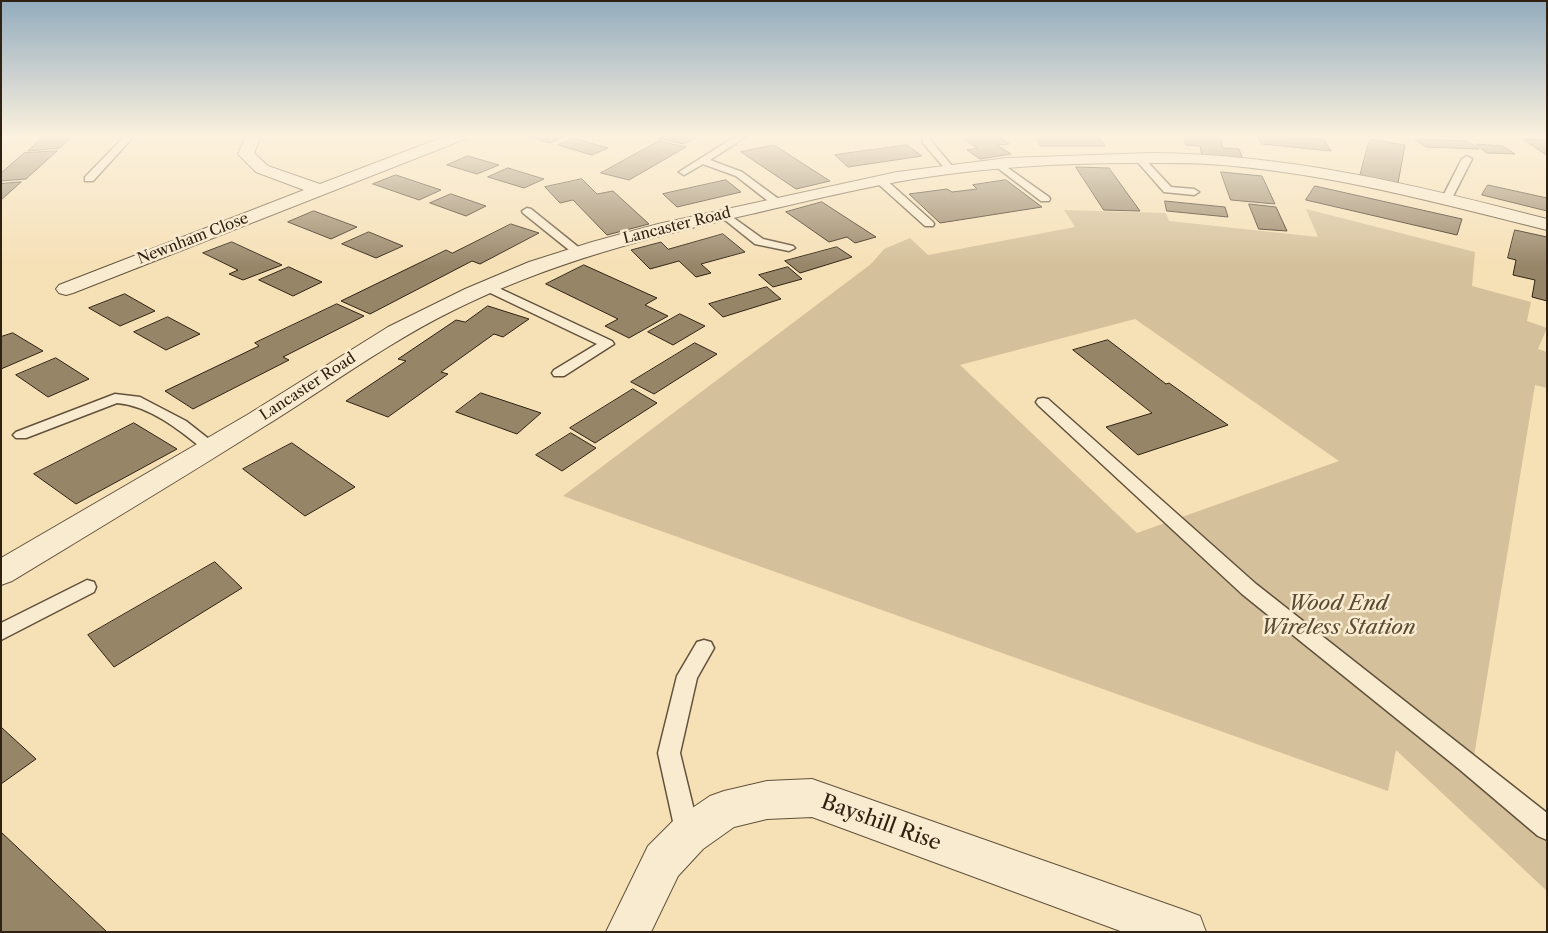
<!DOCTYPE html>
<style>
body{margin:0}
#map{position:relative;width:1548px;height:933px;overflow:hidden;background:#f6e0b6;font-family:"Libre Caslon Text",serif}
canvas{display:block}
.frame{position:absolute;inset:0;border:2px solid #302213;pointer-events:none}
</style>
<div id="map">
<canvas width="1548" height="933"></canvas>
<div class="frame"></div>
</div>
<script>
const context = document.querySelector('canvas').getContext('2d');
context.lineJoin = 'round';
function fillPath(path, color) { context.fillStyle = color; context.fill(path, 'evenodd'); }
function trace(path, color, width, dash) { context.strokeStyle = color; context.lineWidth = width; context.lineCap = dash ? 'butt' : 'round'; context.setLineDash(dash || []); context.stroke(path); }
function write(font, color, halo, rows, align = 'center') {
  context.font = font + ' "Libre Caslon Text",serif'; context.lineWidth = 5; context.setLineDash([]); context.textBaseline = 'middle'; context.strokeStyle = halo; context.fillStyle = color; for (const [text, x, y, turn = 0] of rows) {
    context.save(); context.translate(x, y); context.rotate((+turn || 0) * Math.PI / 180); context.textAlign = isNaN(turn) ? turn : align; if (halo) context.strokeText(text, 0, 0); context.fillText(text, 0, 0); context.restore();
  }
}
fillPath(new Path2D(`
 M 1306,209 L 1475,252 L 1472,286 L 1531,302 L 1527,321 L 1547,328 L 1538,349 L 1547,352 L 1547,388 L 1535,385 L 1474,756 L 1547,813 L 1547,891 L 1396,750 L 1388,791 L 563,496 L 871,264 L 884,249 L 910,238 L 928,255 L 1075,227 L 1064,210 L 1166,213 L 1169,221 L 1318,237 ZM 1135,319 L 1339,461 L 1137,533 L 960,365 Z`), '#d4c09a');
const building = new Path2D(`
 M 44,136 L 73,136 L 60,148 L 28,151 Z
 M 526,136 L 565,136 L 550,143 Z
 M 664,136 L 699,136 L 684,144 L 659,139 Z
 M 981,136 L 998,136 L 1009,144 L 997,145 L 1011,154 L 980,159 L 967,150 L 977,148 L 964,139 Z
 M 1035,136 L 1098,136 L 1105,146 L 1041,146 Z
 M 1184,136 L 1220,136 L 1223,148 L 1239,149 L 1243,160 L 1202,156 L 1200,146 L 1186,145 Z
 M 1258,136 L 1324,139 L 1331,151 L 1262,144 Z
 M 573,138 L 608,148 L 592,155 L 558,145 Z
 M 1370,139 L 1405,145 L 1398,183 L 1360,176 Z
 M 1415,139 L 1467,141 L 1479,149 L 1426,147 Z
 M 1523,139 L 1547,140 L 1547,155 Z
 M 659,141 L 686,147 L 629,180 L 601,173 Z
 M 1476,144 L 1503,146 L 1515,154 L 1487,153 Z
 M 774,145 L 830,181 L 796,189 L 741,152 Z
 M 907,145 L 922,156 L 848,167 L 835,155 Z
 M 57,151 L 26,179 L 1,181 L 1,173 L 24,153 Z
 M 468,156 L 499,165 L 477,174 L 447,165 Z
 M 1076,167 L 1109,168 L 1140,211 L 1104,210 Z
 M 508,168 L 544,179 L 524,188 L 488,177 Z
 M 1221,172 L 1262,176 L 1275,204 L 1231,200 Z
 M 396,175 L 441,190 L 419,200 L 373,184 Z
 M 582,179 L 597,194 L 613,191 L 649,224 L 607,235 L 573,200 L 560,203 L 545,187 Z
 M 726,180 L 741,192 L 677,207 L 663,194 Z
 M 1006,180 L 1042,207 L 940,223 L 909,194 L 947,189 L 952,192 L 977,189 L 973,185 Z
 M 21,182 L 1,200 L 1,184 Z
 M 1488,185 L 1547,198 L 1547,211 L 1482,195 Z
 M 1315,186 L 1462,219 L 1457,235 L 1306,200 Z
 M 451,194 L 486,206 L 466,216 L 430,203 Z
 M 1165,201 L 1225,207 L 1228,217 L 1167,211 Z
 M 822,202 L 876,237 L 855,243 L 847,237 L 829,242 L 786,212 Z
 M 1249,204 L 1276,207 L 1287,231 L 1259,229 Z
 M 314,211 L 357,227 L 331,239 L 288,222 Z
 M 511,224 L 539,233 L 480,264 L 472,261 L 370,314 L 341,301 L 446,250 L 452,253 Z
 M 1515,230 L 1547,237 L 1547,301 L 1532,297 L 1535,280 L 1513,275 L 1516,260 L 1508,258 Z
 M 369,232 L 403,246 L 376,258 L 342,244 Z
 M 723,234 L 745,252 L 701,264 L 711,273 L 696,277 L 679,261 L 650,269 L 631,250 L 661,242 L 668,249 Z
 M 232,242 L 282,265 L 243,280 L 229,274 L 238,270 L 203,253 Z
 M 837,247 L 852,257 L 800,273 L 785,261 Z
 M 584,265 L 657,298 L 645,305 L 668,316 L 629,338 L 605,326 L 618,319 L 546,284 Z
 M 289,267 L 322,282 L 293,296 L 259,280 Z
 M 788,267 L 802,279 L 773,287 L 759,275 Z
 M 767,287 L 781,299 L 723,317 L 709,304 Z
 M 125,294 L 155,311 L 120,326 L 89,308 Z
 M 337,304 L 364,316 L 283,357 L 289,360 L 193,409 L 165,391 L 259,346 L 255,343 Z
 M 488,306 L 529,319 L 503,337 L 494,334 L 441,372 L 448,374 L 388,417 L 346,401 L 406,361 L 398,359 L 456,320 L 465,322 Z
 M 680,314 L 705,326 L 673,345 L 648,332 Z
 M 168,317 L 200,334 L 166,350 L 134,332 Z
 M 13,333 L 43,351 L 1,369 L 1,337 Z
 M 1108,340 L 1166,384 L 1169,383 L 1228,425 L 1138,455 L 1106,427 L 1152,413 L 1073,350 Z
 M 695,343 L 717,354 L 654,394 L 631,382 Z
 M 56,358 L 89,379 L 48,397 L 16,375 Z
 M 633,389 L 657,403 L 595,443 L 570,428 Z
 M 481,393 L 541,413 L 517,434 L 456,412 Z
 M 134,423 L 177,449 L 76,504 L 34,474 Z
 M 571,433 L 596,448 L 562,471 L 536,455 Z
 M 292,443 L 355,487 L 305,516 L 243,469 Z
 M 215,562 L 242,588 L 114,667 L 88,635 Z
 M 1,727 L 36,759 L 1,784 Z
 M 1,832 L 107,932 L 1,932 Z`);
fillPath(building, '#978568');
trace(building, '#302213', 1);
const service = new Path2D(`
 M 125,136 L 134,136 L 93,181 L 85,181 L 85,177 Z
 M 736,136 L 747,136 L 710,160 L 742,172 L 780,200 L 781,202 L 780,204 L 772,204 L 736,176 L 703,164 L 684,175 L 679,172 Z
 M 922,136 L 930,136 L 931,141 L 953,167 L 953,171 L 947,171 L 923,143 Z
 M 1140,156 L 1143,157 L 1171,187 L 1194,189 L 1199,192 L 1194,195 L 1164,192 L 1135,159 Z
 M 1467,156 L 1472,159 L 1452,198 L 1451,200 L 1443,200 L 1442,198 L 1462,159 Z
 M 998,161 L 1049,197 L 1050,199 L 1049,201 L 1041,201 L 995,166 L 993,164 Z
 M 880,177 L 884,178 L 933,222 L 934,224 L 933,226 L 925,226 L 876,182 L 875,180 Z
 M 527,208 L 531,209 L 582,250 L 584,252 L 582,254 L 574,254 L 523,213 L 522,211 Z
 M 724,211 L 763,239 L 793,246 L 795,248 L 789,251 L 755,244 L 720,216 L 719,214 L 720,212 Z
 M 488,283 L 612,341 L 614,344 L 564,376 L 554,376 L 552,373 L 554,370 L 597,344 L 484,290 L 482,287 L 484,284 Z
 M 115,394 L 140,397 L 186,421 L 219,447 L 217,451 L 205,451 C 180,430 150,406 117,403 L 26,438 L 16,438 L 13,435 L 16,432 Z
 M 1043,398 L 1048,399 L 1256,584 L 1547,813 L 1547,840 L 1538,836 L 1459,769 L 1242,594 L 1038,405 L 1036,402 L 1038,399 Z
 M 87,580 L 94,582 L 96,587 L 94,592 L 1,640 L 1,623 Z
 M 704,640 L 711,642 L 714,648 L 697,678 L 680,753 L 700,835 L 697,843 L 688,847 L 679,843 L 676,835 L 658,753 L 677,676 L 697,642 Z`);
const minor = new Path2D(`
 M 246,136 L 261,136 L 254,153 L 268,166 L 320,184 L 446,136 L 467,136 L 465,139 L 73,293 L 66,295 L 59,293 L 56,289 L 59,285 L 304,190 L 256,172 L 238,154 Z
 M 1152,153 C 1287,154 1417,185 1547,219 L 1547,230 C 1443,204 1340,176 1233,166 C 1200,162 1167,163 1134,163 C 1062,163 991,167 920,178 C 863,187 807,201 751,214 C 649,237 549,263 454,310 C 387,343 328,387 265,426 C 181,479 96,530 12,581 L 1,585 L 1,558 L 247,415 L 388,327 L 465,289 L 529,262 L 592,242 L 658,224 L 897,172 L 1007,158 Z
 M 812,779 L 1184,910 L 1200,916 L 1206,932 L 1123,932 L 812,817 L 767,819 L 734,827 L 703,849 L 678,876 L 651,932 L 606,932 L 648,846 L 673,821 L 710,796 L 724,791 L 767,781 Z`);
trace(service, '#62523c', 3);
trace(minor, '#62523c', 2);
fillPath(service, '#f9ebd0');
fillPath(minor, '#f9ebd0');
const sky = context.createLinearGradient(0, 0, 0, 267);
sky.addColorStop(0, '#93acbe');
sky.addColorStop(0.51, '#fbf1de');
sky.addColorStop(1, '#fbf1de00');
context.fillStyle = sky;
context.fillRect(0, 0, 1548, 267);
write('15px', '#302213', '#f9ebd0', [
 ["Lancaster Road",677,226,-14],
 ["Newnham Close",193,239,-21],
 ["Lancaster Road",308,387,-33]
]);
write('italic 21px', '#594a35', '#f9ebd0', [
 ["Wood End",1338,604],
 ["Wireless Station",1338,628]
]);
write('21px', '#302213', '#f9ebd0', [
 ["Bayshill Rise",881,823,20]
]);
</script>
